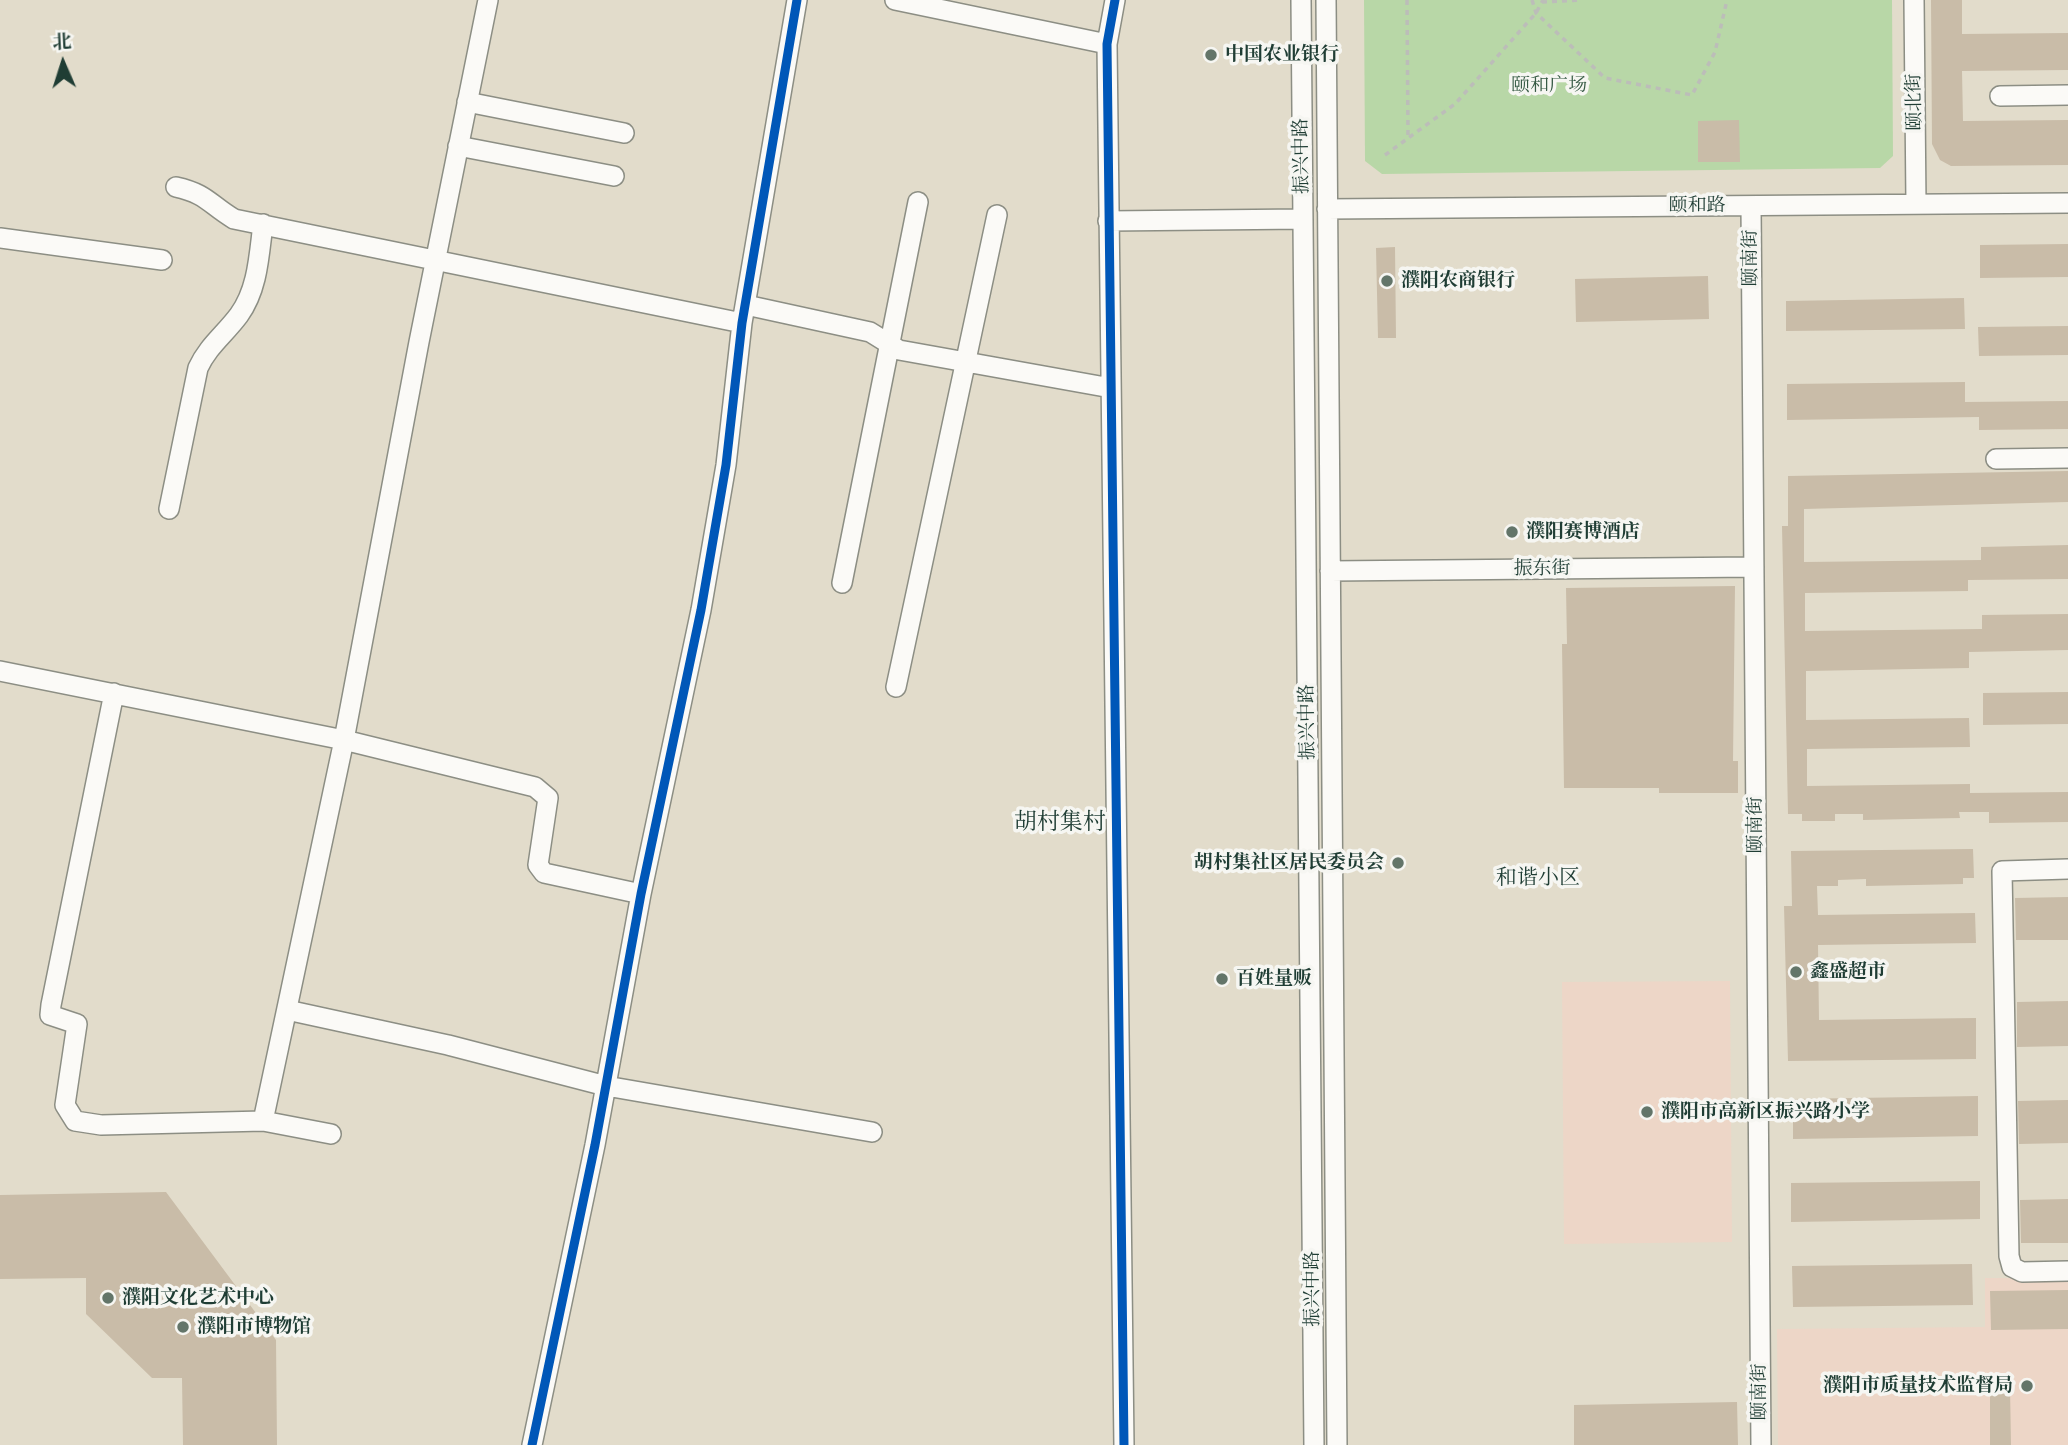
<!DOCTYPE html>
<meta charset="utf-8">
<style>
body{margin:0}
#map{position:relative;width:2068px;height:1445px;overflow:hidden;background:#e2dccb;font-family:"IM FELL Great Primer","Noto Serif SC",serif}
canvas{display:block}
.north{position:absolute;left:28px;top:28px;width:70px;height:70px;-webkit-text-stroke:5px #f6f6f2;paint-order:stroke;rotate:357deg;font-size:19px;font-weight:700;line-height:28px;text-align:center;color:#1f3d34}
.north::after{content:'';display:block;margin:auto;width:24px;height:32px;background:#1f3d34;clip-path:polygon(50% 0,100% 100%,50% 72%,0 100%)}
</style>
<div id="map">
<canvas width="2068" height="1445"></canvas>
<div class="north">北</div>
</div>
<script>
const context = document.querySelector('canvas').getContext('2d');
context.lineJoin = 'round';
function fillPath(path, color) { context.fillStyle = color; context.fill(path, 'evenodd'); }
function trace(path, color, width, dash) { context.strokeStyle = color; context.lineWidth = width; context.lineCap = dash ? 'butt' : 'round'; context.setLineDash(dash || []); context.stroke(path); }
function write(font, color, halo, rows, align = 'center') {
  context.font = font + ' "IM FELL Great Primer","Noto Serif SC",serif'; context.lineWidth = 7; context.setLineDash([]); context.textBaseline = 'middle'; context.strokeStyle = halo; context.fillStyle = color; for (const [text, x, y, turn = 0] of rows) {
    context.save(); context.translate(x, y); context.rotate((+turn || 0) * Math.PI / 180); context.textAlign = isNaN(turn) ? turn : align; if (halo) context.strokeText(text, 0, 0); context.fillText(text, 0, 0); context.restore();
  }
}
fillPath(new Path2D(`
 M 1730,981 L 1732,1242 L 1564,1244 L 1562,982 Z
 M 1985,1278 L 2068,1278 L 2068,1445 L 1778,1445 L 1777,1329 L 1985,1327 Z`), '#edd6c7');
fillPath(new Path2D(`
 M 1364,0 L 1892,0 L 1893,156 L 1880,168 L 1382,174 L 1365,161 Z`), '#b8d7a7');
fillPath(new Path2D(`
 M 1931,0 L 1962,0 L 1962,34 L 2068,33 L 2068,70 L 1962,71 L 1963,121 L 2068,120 L 2068,165 L 1951,166 L 1940,160 L 1932,144 Z
 M 1739,120 L 1740,162 L 1698,162 L 1698,121 Z
 M 2068,244 L 2068,277 L 1980,278 L 1980,245 Z
 M 1395,247 L 1396,338 L 1378,338 L 1376,248 Z
 M 1708,276 L 1709,319 L 1576,322 L 1575,279 Z
 M 1964,298 L 1965,329 L 1786,331 L 1786,301 Z
 M 2068,326 L 2068,355 L 1979,356 L 1978,327 Z
 M 1965,382 L 1965,402 L 2068,401 L 2068,429 L 1979,430 L 1979,417 L 1787,420 L 1787,384 Z
 M 2068,471 L 2068,502 L 1804,509 L 1804,562 L 1981,560 L 1981,547 L 2068,545 L 2068,579 L 1968,580 L 1968,591 L 1805,593 L 1805,631 L 1982,629 L 1982,615 L 2068,614 L 2068,650 L 1969,652 L 1969,668 L 1806,671 L 1806,720 L 1969,718 L 1970,747 L 1807,749 L 1807,786 L 1970,784 L 1970,793 L 2068,792 L 2068,822 L 1989,823 L 1989,812 L 1959,812 L 1960,818 L 1863,820 L 1863,814 L 1835,814 L 1835,821 L 1802,821 L 1802,814 L 1788,814 L 1782,526 L 1788,526 L 1788,476 Z
 M 1735,586 L 1733,761 L 1738,761 L 1738,793 L 1659,793 L 1659,788 L 1564,788 L 1562,644 L 1567,644 L 1566,588 Z
 M 2068,692 L 2068,724 L 1983,725 L 1983,693 Z
 M 1973,849 L 1974,878 L 1963,878 L 1963,884 L 1866,886 L 1866,879 L 1838,880 L 1838,886 L 1817,886 L 1818,915 L 1975,913 L 1976,943 L 1818,945 L 1819,1020 L 1976,1018 L 1976,1059 L 1788,1061 L 1784,906 L 1792,906 L 1791,851 Z
 M 2068,897 L 2068,940 L 2016,940 L 2015,898 Z
 M 2068,1001 L 2068,1046 L 2017,1047 L 2017,1002 Z
 M 1978,1096 L 1978,1136 L 1793,1139 L 1793,1099 Z
 M 2068,1100 L 2068,1143 L 2019,1144 L 2018,1101 Z
 M 1980,1181 L 1980,1219 L 1791,1222 L 1791,1183 Z
 M 166,1192 L 276,1340 L 277,1445 L 183,1445 L 182,1378 L 152,1378 L 86,1314 L 86,1278 L 0,1279 L 0,1195 Z
 M 2068,1199 L 2068,1243 L 2021,1243 L 2020,1200 Z
 M 1972,1264 L 1973,1305 L 1793,1307 L 1792,1266 Z
 M 2068,1290 L 2068,1329 L 1991,1330 L 1990,1291 Z
 M 1990,1387 L 2010,1387 L 2011,1445 L 1990,1445 Z
 M 1737,1402 L 1738,1445 L 1574,1445 L 1574,1405 Z`), '#c9bca8');
const minor = new Path2D(`
 M 895,0 L 1107,44
 M 1115,0 L 1107,44 L 1124,1445
 M 1301,0 L 1314,1445
 M 1326,0 L 1337,1445
 M 1914,0 L 1916,204
 M 2000,96 L 2068,95
 M 467,102 L 624,133
 M 458,146 L 614,176
 M 176,187 C 207,194 209,204 234,219 L 742,323
 M 1751,206 L 1761,1445
 M 1327,209 L 2068,203
 M 1108,221 L 1303,219
 M 0,238 L 162,260
 M 746,305 L 870,332 L 899,350 L 1111,388
 M 1996,459 L 2068,458
 M 169,509 L 198,368 C 208,346 225,334 239,315 C 258,289 259,255 263,224
 M 1330,571 L 1754,567
 M 842,583 L 918,202
 M 0,671 L 344,740 L 535,787 L 548,798 L 538,865 L 544,873 L 641,894
 M 896,687 L 997,215
 M 114,693 L 51,1005 L 50,1015 L 77,1024 L 65,1105 L 75,1121 L 101,1125 L 263,1121
 M 2068,869 L 2002,871 L 2009,1256 L 2012,1267 L 2022,1272 L 2068,1271
 M 287,1010 L 448,1045 L 606,1086 L 872,1132
 M 331,1134 L 263,1121 L 344,740 L 419,342 L 488,0
 M 532,1445 L 595,1145 L 641,894 L 701,610 L 726,465 L 742,323 L 797,0`);
trace(minor, '#8c8e84', 22);
trace(new Path2D(`
 M 1407,0 L 1408,136
 M 1532,0 L 1536,13 L 1605,78 L 1692,95 L 1715,52 L 1727,0
 M 1542,2 L 1581,0
 M 1385,155 L 1455,104 L 1536,13 L 1543,0`), '#bcbdb9', 3.5, [5, 5]);
trace(minor, '#fbfaf7', 19);
trace(new Path2D(`
 M 1115,0 L 1107,44 L 1124,1445
 M 532,1445 L 595,1145 L 641,894 L 701,610 L 726,465 L 742,323 L 797,0`), '#0057b8', 9);
for (const [x, y, r, color] of [
 [1211,55,7,"#637569"],
 [1387,281,7,"#637569"],
 [1512,532,7,"#637569"],
 [1398,863,7,"#637569"],
 [1796,972,7,"#637569"],
 [1222,979,7,"#637569"],
 [1647,1112,7,"#637569"],
 [108,1298,7,"#637569"],
 [183,1327,7,"#637569"],
 [2027,1386,7,"#637569"]
]) { const dot = new Path2D(); dot.arc(x, y, r, 0, 2 * Math.PI); context.fillStyle = color; context.fill(dot); trace(dot, '#f6f6f2', 2.5); }
write('bold 19px', '#1f3d34', '#f6f6f2', [
 ["中国农业银行",1225,55],
 ["濮阳农商银行",1401,281],
 ["濮阳赛博酒店",1526,532],
 ["胡村集社区居民委员会",1384,863,"right"],
 ["鑫盛超市",1810,972],
 ["百姓量贩",1236,979],
 ["濮阳市高新区振兴路小学",1661,1112],
 ["濮阳文化艺术中心",122,1298],
 ["濮阳市博物馆",197,1327],
 ["濮阳市质量技术监督局",2013,1386,"right"]
], 'left');
write('19px', '#375b45', '#f6f6f2', [
 ["颐和广场",1549,86]
]);
write('19px', '#1f3d34', '#f6f6f2', [
 ["颐北街",1915,102,-91],
 ["振兴中路",1302,156,-91],
 ["颐和路",1697,206],
 ["颐南街",1751,258,-90],
 ["振东街",1542,569],
 ["振兴中路",1308,722,-91],
 ["颐南街",1756,825,-90],
 ["振兴中路",1313,1289,-90],
 ["颐南街",1760,1392,-90]
]);
write('21px', '#1f3d34', '#f6f6f2', [
 ["和谐小区",1538,879]
]);
write('23px', '#1f3d34', '#f6f6f2', [
 ["胡村集村",1060,823]
]);
</script>
